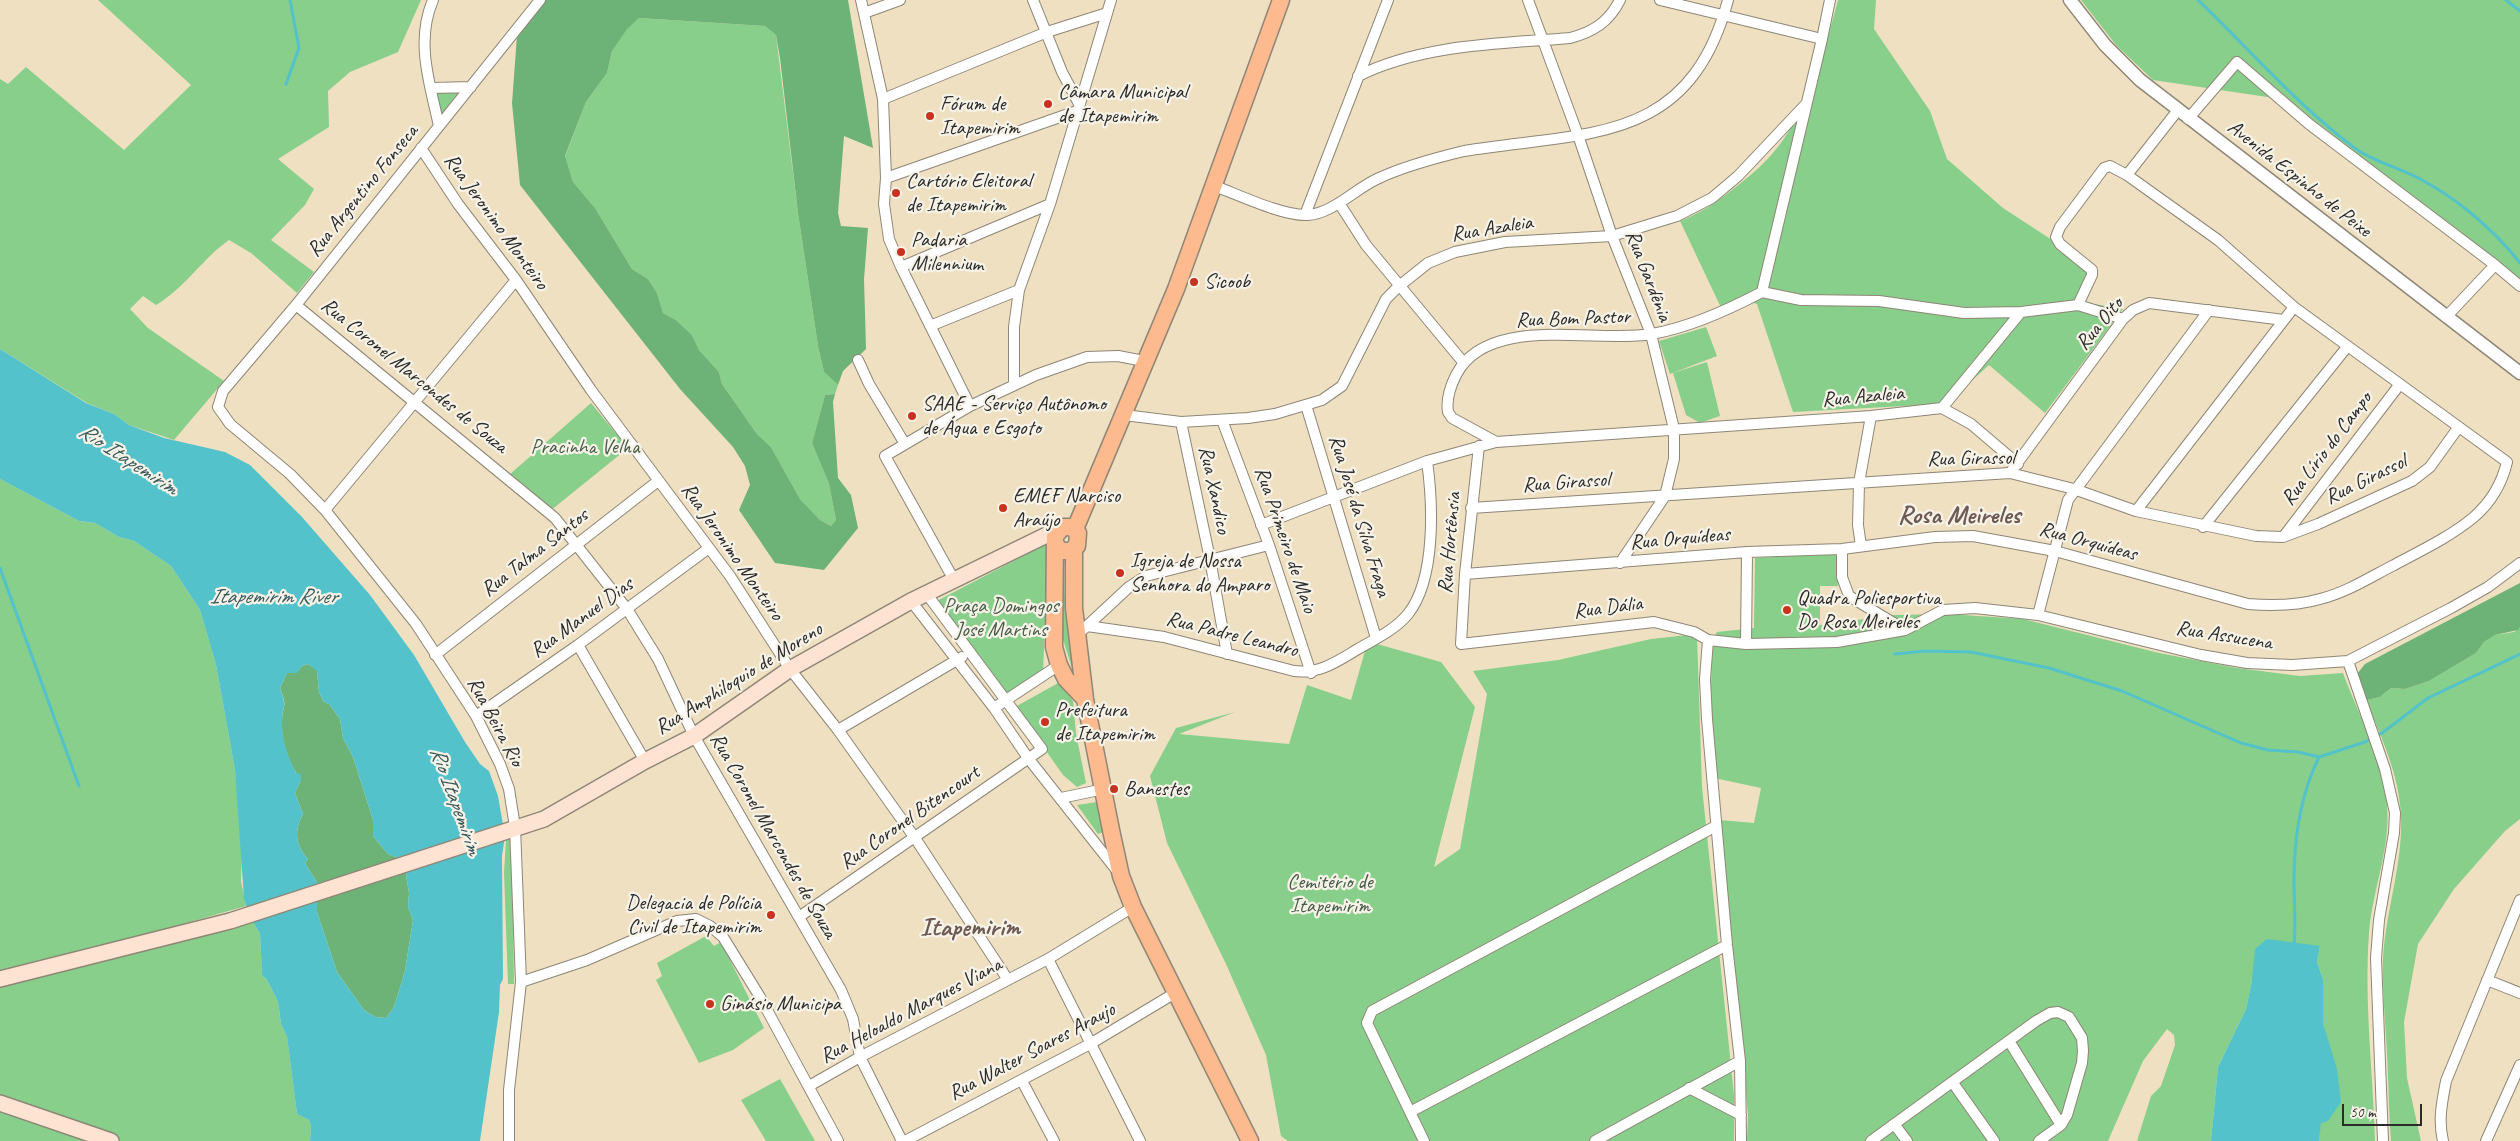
<!DOCTYPE html>
<meta charset="utf-8">
<style>
body{margin:0}
#map{position:relative;width:2520px;height:1141px;overflow:hidden;background:#f0e0c2;font-family:Caveat,sans-serif}
canvas{display:block}
.scale{position:absolute;left:2342px;top:1104px;width:80px;height:22px;box-sizing:border-box;border:2px solid #2b2b2b;border-top:0;padding-left:6px;font-size:15px;line-height:18px;white-space:nowrap;color:#2b2b2b;-webkit-text-stroke:4px #f7f3e8;paint-order:stroke}
</style>
<div id="map">
<canvas width="2520" height="1141"></canvas>
<div class="scale">50 m</div>
</div>
<script>
const context = document.querySelector('canvas').getContext('2d');
context.lineJoin = 'round';
function fillPath(path, color) { context.fillStyle = color; context.fill(path, 'evenodd'); }
function trace(path, color, width, dash) { context.strokeStyle = color; context.lineWidth = width; context.lineCap = dash ? 'butt' : 'round'; context.setLineDash(dash || []); context.stroke(path); }
function write(font, color, halo, rows, align = 'center') {
  context.font = font + ' Caveat,sans-serif'; context.lineWidth = 4.5; context.setLineDash([]); context.textBaseline = 'middle'; context.strokeStyle = halo; context.fillStyle = color; for (const [text, x, y, turn = 0] of rows) {
    context.save(); context.translate(x, y); context.rotate((+turn || 0) * Math.PI / 180); context.textAlign = isNaN(turn) ? turn : align; if (halo) context.strokeText(text, 0, 0); context.fillText(text, 0, 0); context.restore();
  }
}
fillPath(new Path2D(`
 M 98,0 L 421,0 L 398,52 L 350,72 L 328,91 L 329,127 L 278,159 L 314,189 L 305,205 L 271,240 L 314,272 L 297,293 L 251,253 L 229,240 C 202,259 185,288 156,305 L 143,296 L 130,309 L 148,328 L 224,381 L 174,440 L 129,425 L 114,414 L 87,403 L 0,349 L 0,79 L 8,84 L 26,67 L 124,150 L 191,85 Z
 M 1838,0 L 1876,0 L 1874,29 L 1930,111 L 1947,159 L 2003,208 L 2095,268 L 2083,302 L 2123,309 L 2045,413 L 1989,365 L 1955,396 L 1942,404 L 1793,412 L 1757,304 L 1751,302 L 1725,316 L 1680,221 C 1701,213 1715,203 1732,190 C 1746,179 1761,167 1772,154 C 1807,115 1825,49 1838,0 Z
 M 2081,0 L 2520,0 L 2520,286 L 2274,98 L 2153,80 L 2116,45 Z
 M 639,18 L 765,26 L 776,35 L 798,213 L 818,346 L 824,372 L 838,385 L 835,394 L 825,395 L 812,443 L 829,484 L 836,520 L 831,526 L 820,520 L 800,499 L 771,447 L 757,434 L 722,384 L 719,372 L 699,350 L 692,335 L 676,320 L 663,313 L 657,293 L 648,279 L 632,269 L 595,208 L 573,182 L 565,157 L 586,102 L 607,73 L 612,51 L 626,29 Z
 M 461,91 L 440,120 L 436,92 Z
 M 1706,327 L 1717,356 L 1670,374 L 1659,341 Z
 M 1707,362 L 1720,416 L 1700,423 L 1686,415 L 1673,373 Z
 M 591,403 L 628,448 L 550,511 L 509,475 Z
 M 0,479 L 79,521 L 95,523 L 119,537 L 134,541 L 171,566 L 200,610 L 216,665 L 235,770 L 242,845 L 241,881 L 246,906 L 99,948 L 0,974 Z
 M 1048,543 L 1043,673 L 1006,696 L 933,603 Z
 M 1833,554 L 1836,555 L 1837,558 L 1838,586 L 1820,586 L 1820,625 L 1894,615 L 1948,614 L 2023,619 L 2159,653 L 2237,668 L 2300,676 L 2343,673 C 2358,713 2384,764 2387,806 C 2391,847 2372,892 2369,933 C 2364,1003 2373,1071 2375,1141 L 2319,1141 L 2327,1042 L 2323,1023 L 2323,979 L 2317,962 L 2320,946 L 2252,980 L 2246,1009 L 2218,1067 L 2211,1141 L 2137,1141 L 2151,1096 L 2161,1086 L 2175,1045 L 2174,1035 L 2167,1029 L 2143,1061 L 2108,1141 L 1747,1141 L 1748,1115 L 1720,820 L 1754,823 L 1761,788 L 1714,778 L 1711,686 L 1713,638 L 1717,632 L 1754,628 L 1755,558 Z
 M 1064,559 C 1064,600 1066,633 1077,673 L 1074,675 L 1062,636 L 1060,561 Z
 M 2520,627 L 2520,819 L 2505,831 L 2454,889 L 2418,944 L 2404,1022 L 2407,1078 L 2421,1141 L 2391,1141 C 2389,1119 2389,1098 2388,1076 C 2387,1037 2382,998 2383,959 C 2386,904 2408,852 2399,797 C 2394,763 2378,731 2367,700 L 2380,697 L 2391,688 L 2405,689 L 2429,681 L 2476,653 L 2484,642 L 2495,635 L 2514,632 Z
 M 1697,634 L 1702,787 L 1734,1095 L 1734,1141 L 1288,1141 L 1281,1136 L 1266,1055 L 1226,964 L 1167,843 L 1150,776 L 1176,728 L 1235,712 L 1179,734 L 1289,744 L 1307,685 L 1351,700 L 1365,651 L 1377,644 L 1441,662 L 1475,707 L 1434,867 L 1460,849 L 1487,694 L 1473,671 L 1558,660 L 1651,639 Z
 M 1060,682 L 1073,701 L 1076,734 L 1086,783 L 1077,787 L 1063,775 L 1015,707 Z
 M 1097,802 L 1104,832 L 1098,834 L 1077,805 Z
 M 512,838 L 514,984 L 508,984 L 504,873 L 506,839 Z
 M 250,917 L 260,934 L 262,975 L 267,980 L 278,1002 L 281,1024 L 287,1037 L 297,1114 L 309,1120 L 311,1126 L 310,1141 L 0,1141 L 0,987 L 123,956 Z
 M 706,936 L 714,946 L 721,942 L 764,1028 L 733,1050 L 699,1063 L 656,980 L 662,976 L 657,963 Z
 M 780,1079 L 815,1141 L 766,1141 L 741,1100 Z`), '#87cf8a');
fillPath(new Path2D(`
 M 544,0 L 848,0 L 873,148 L 844,136 L 838,213 L 841,226 L 868,228 L 864,279 L 866,349 L 843,371 L 838,385 L 824,372 L 818,346 L 798,213 L 780,58 L 776,35 L 765,26 L 639,18 L 627,29 L 612,51 L 607,73 L 586,102 L 565,156 L 573,182 L 595,208 L 632,269 L 648,279 L 657,293 L 663,313 L 676,320 L 692,335 L 699,350 L 719,372 L 722,384 L 757,434 L 771,447 L 800,499 L 820,520 L 831,526 L 836,520 L 829,484 L 812,443 L 825,395 L 835,394 L 833,402 L 838,478 L 851,495 L 858,528 L 824,570 L 775,563 L 739,510 L 750,485 L 745,466 L 733,447 L 680,389 L 520,185 L 512,103 L 517,36 Z
 M 2520,583 L 2520,627 L 2518,630 L 2495,635 L 2484,642 L 2476,653 L 2429,681 L 2405,689 L 2391,688 L 2380,697 L 2367,700 L 2357,674 L 2365,664 Z
 M 308,664 L 317,670 L 319,692 L 323,701 L 329,704 L 340,719 L 343,738 L 353,757 L 373,820 L 373,836 L 388,854 L 398,858 L 318,884 L 305,863 L 308,859 C 295,845 294,830 303,814 L 295,793 L 301,780 C 289,764 281,742 282,721 C 283,702 288,709 280,688 L 287,673 L 296,673 L 302,666 Z
 M 405,868 L 409,893 L 408,907 L 413,920 L 405,971 L 394,1007 L 386,1018 L 375,1017 L 364,1010 L 337,972 L 317,912 L 317,896 Z`), '#6db276');
fillPath(new Path2D(`
 M 0,349 L 86,403 L 114,414 L 129,425 L 164,438 L 225,452 L 250,465 L 302,517 L 370,595 L 414,655 L 465,742 L 480,764 L 489,771 L 498,796 L 505,836 L 502,856 L 503,979 L 500,985 L 499,1012 L 480,1141 L 310,1141 L 311,1126 L 309,1120 L 297,1114 L 287,1037 L 281,1024 L 278,1002 L 267,980 L 262,975 L 260,934 L 250,917 L 244,899 L 235,770 L 216,665 L 200,610 L 171,566 L 134,541 L 119,537 L 95,523 L 79,521 L 0,479 ZM 308,664 L 317,671 L 319,692 L 323,701 L 329,704 L 340,719 L 343,738 L 353,757 L 373,820 L 373,836 L 388,854 L 398,858 L 405,868 L 409,893 L 408,907 L 413,920 L 405,971 L 394,1007 L 386,1018 L 375,1017 L 364,1010 L 337,972 L 317,912 L 318,884 L 305,863 L 308,859 C 295,845 294,830 303,814 L 295,793 L 301,780 L 301,774 L 296,773 C 288,757 282,741 282,723 C 282,704 288,710 280,688 L 287,673 L 297,673 L 302,666 Z
 M 2267,939 L 2320,946 L 2317,962 L 2323,979 L 2323,1023 L 2337,1069 L 2341,1102 L 2328,1121 L 2321,1123 L 2319,1141 L 2211,1141 L 2218,1067 L 2246,1009 L 2252,980 L 2255,949 Z`), '#54c2ca');
trace(new Path2D(`
 M 2198,0 C 2250,50 2298,106 2356,149 C 2376,163 2401,168 2422,180 C 2459,200 2494,230 2520,263
 M 2506,0 L 2520,11
 M 286,84 L 299,48 L 290,0
 M 0,568 L 79,786
 M 1895,654 L 1925,651 L 1971,652 L 2049,668 L 2122,691 L 2241,743 L 2268,750 L 2298,752 L 2319,757 L 2365,742 L 2382,733 L 2428,698 L 2520,654
 M 2294,945 C 2296,923 2294,902 2294,880 C 2294,837 2300,796 2319,757`), '#54c2ca', 3);
const minor = new Path2D(`
 M 433,0 C 415,42 430,84 439,126
 M 861,0 L 883,99 L 886,178 L 884,204 L 889,239 L 901,267 L 970,406
 M 1033,0 L 1062,72 L 1079,104
 M 1528,0 L 1578,135 L 1612,236 L 1651,334 L 1674,429 L 1674,459 L 1665,496 L 1620,563
 M 1660,0 L 1822,39
 M 864,13 L 900,0
 M 1358,76 C 1423,44 1499,44 1570,38 C 1593,32 1609,22 1620,0
 M 431,88 L 471,87
 M 883,99 L 1047,32 L 1107,13
 M 2188,119 L 2237,62 L 2309,124 L 2495,265 L 2520,286
 M 421,148 L 458,204 L 516,280 L 591,390 L 730,576 L 790,669 L 838,730 L 915,838 L 1008,980
 M 2127,175 L 2178,110
 M 886,178 L 1077,111
 M 1212,185 C 1237,194 1282,216 1307,215 C 1332,214 1355,189 1377,179 C 1404,166 1435,158 1464,151 C 1587,131 1689,146 1728,0
 M 1339,203 L 1366,245 L 1463,362
 M 1305,215 L 1388,0
 M 901,267 L 1050,204
 M 1762,292 L 1801,300 L 1879,301 L 1964,313 L 2021,312 L 2078,305 L 2123,319
 M 296,305 L 555,518 L 627,609 L 658,659 L 694,736 L 841,990 L 853,1019 L 860,1057 L 902,1141
 M 2078,305 L 2092,275 L 2092,270 L 2060,244 L 2056,237 L 2060,227 L 2104,168 L 2110,166 L 2127,175 L 2218,240 L 2294,307
 M 2446,317 L 2495,265
 M 930,326 L 1019,290
 M 858,360 L 869,384 L 905,444
 M 1014,385 L 1014,327 L 1019,290 L 1050,204 L 1111,0
 M 1306,405 L 1376,638
 M 1942,408 L 2021,312
 M 1124,415 L 1181,422 L 1248,418 L 1275,414 L 1322,400 L 1342,386 L 1386,299 L 1398,287 L 1428,263 L 1455,252 L 1505,242 L 1612,236 L 1677,216 L 1712,198 L 1738,176 L 1806,104
 M 1222,420 L 1269,545 L 1311,673
 M 1181,422 L 1210,559 L 1227,654
 M 1496,442 L 1452,418 L 1448,412 C 1446,400 1451,385 1456,375 C 1488,313 1596,344 1652,334 C 1691,327 1728,310 1762,292 L 1822,39 L 1830,0
 M 1479,446 L 1465,574 L 1461,644 L 1654,622 L 1694,632 L 1708,640 L 1746,644 L 1837,642 L 1905,630 L 1943,610 L 1975,608 L 2038,615 L 2201,655 L 2247,663 L 2292,665 L 2348,661 L 2451,608 L 2488,587 L 2520,563
 M 1471,508 L 2010,473 L 2074,489 L 2136,511 L 2256,536 L 2283,537 L 2318,524 L 2412,481 L 2430,467 L 2458,428
 M 325,510 L 516,280
 M 2136,511 L 2284,320
 M 1261,525 L 1427,461 L 1496,442 L 1871,416 L 1942,408 L 1971,424 L 2018,464
 M 2203,527 L 2347,347
 M 2284,536 L 2400,384
 M 1861,546 L 1858,525 L 1859,483 L 1871,416
 M 1842,549 L 1842,577 L 1849,596 L 1905,630
 M 1465,574 L 1747,552 L 1842,549 L 1935,537 L 1973,536 L 2055,551 L 2248,604 C 2273,606 2296,606 2320,599 C 2345,593 2369,578 2392,566 C 2420,551 2450,537 2474,517 C 2490,503 2502,483 2507,462 L 2294,307 L 2284,320 L 2149,303 L 2133,310 L 2123,319 L 2010,473
 M 954,580 L 885,456 L 970,406 L 1036,375 L 1087,357 L 1118,356 L 1144,361
 M 911,601 L 994,708 L 1028,758 L 1118,872
 M 2038,615 L 2068,500 L 2209,310
 M 1087,626 L 1129,587 L 1146,576 L 1269,545
 M 1077,635 L 1087,626 L 1164,637 L 1294,671 C 1320,674 1336,662 1358,649 C 1375,639 1395,630 1408,614 C 1436,579 1433,504 1427,461
 M 1708,640 L 1705,679 L 1707,719 L 1727,945 L 1740,1061 L 1741,1141
 M 1746,644 L 1747,552
 M 578,645 L 645,761
 M 435,655 L 658,481
 M 2348,661 L 2385,769 L 2395,813 L 2394,833 L 2379,920 L 2376,958 L 2383,1141
 M 994,708 L 1059,665
 M 476,716 L 578,645 L 709,548
 M 838,730 L 962,657
 M 1061,798 L 1104,789
 M 799,917 L 1042,749 L 926,593
 M 1048,959 L 1140,1141
 M 2487,980 L 2520,993
 M 521,982 L 587,960 L 677,921 L 696,919 L 710,926 L 723,937 L 760,997 L 838,1141
 M 2009,1041 L 2061,1125
 M 1022,1081 L 1054,1141
 M 1953,1083 L 1994,1141
 M 809,1086 L 860,1057 L 1048,959 L 1133,907
 M 1689,1088 L 1741,1115
 M 1410,1112 L 1727,945
 M 1894,1124 L 1907,1141
 M 509,1141 L 509,1090 L 521,982 L 515,827 L 509,789 L 500,764 L 476,716 L 416,624 L 325,510 L 290,474 L 230,424 L 218,407 L 223,391 L 296,305 L 540,0
 M 905,1141 L 1090,1044 L 1175,993
 M 1424,1141 L 1367,1023 L 1372,1011 L 1716,826
 M 1595,1141 L 1740,1061
 M 1871,1141 L 2036,1021 L 2050,1013 L 2058,1012 L 2069,1017 L 2082,1038 L 2083,1051 L 2082,1063 L 2067,1115 L 2061,1125 L 2039,1141
 M 2443,1141 C 2438,1120 2442,1102 2446,1081 L 2520,900
 M 2486,1141 L 2520,1065`);
const tertiary = new Path2D(`
 M 2070,0 L 2105,45 L 2140,80 L 2520,373`);
const secondary = new Path2D(`
 M 0,979 L 230,921 L 544,819 L 645,761 L 694,736 L 790,669 L 911,601 L 1059,529
 M 0,1103 L 111,1141`);
const primary = new Path2D(`
 M 1075,529 L 1176,289 L 1281,0
 M 1055,544 L 1061,551 L 1070,551 L 1077,546 L 1078,533 L 1071,527 L 1063,527 L 1055,536 L 1054,647 L 1059,665 L 1066,679 L 1085,699
 M 1074,549 L 1074,608 L 1085,699 L 1111,830 L 1121,876 L 1133,907 L 1250,1141`);
trace(minor, '#8e8676', 12);
trace(tertiary, '#8e8676', 15);
trace(secondary, '#8e8676', 18);
trace(primary, '#8e8676', 19);
trace(minor, '#fff', 10);
trace(tertiary, '#fff', 12);
trace(secondary, '#fee3d2', 15);
trace(primary, '#fcba8e', 16);
for (const [x, y, r, color] of [
 [1048,104,5,"#c8321e"],
 [930,116,5,"#c8321e"],
 [896,193,5,"#c8321e"],
 [901,252,5,"#c8321e"],
 [1194,282,5,"#c8321e"],
 [912,416,5,"#c8321e"],
 [1003,508,5,"#c8321e"],
 [1120,573,5,"#c8321e"],
 [1787,610,5,"#c8321e"],
 [1045,722,5,"#c8321e"],
 [1114,789,5,"#c8321e"],
 [771,915,5,"#c8321e"],
 [710,1004,5,"#c8321e"]
]) { const dot = new Path2D(); dot.arc(x, y, r, 0, 2 * Math.PI); context.fillStyle = color; context.fill(dot); trace(dot, '#f7f3e8', 2); }
write('21px', '#2b2b2b', '#f7f3e8', [
 ["Câmara Municipal",1058,92],
 ["de Itapemirim",1058,116],
 ["Fórum de",940,104],
 ["Itapemirim",940,128],
 ["Cartório Eleitoral",906,181],
 ["de Itapemirim",906,205],
 ["Padaria",911,240],
 ["Milennium",911,264],
 ["Sicoob",1204,282],
 ["SAAE - Serviço Autônomo",922,404],
 ["de Água e Esgoto",922,428],
 ["EMEF Narciso",1013,496],
 ["Araújo",1013,520],
 ["Igreja de Nossa",1130,561],
 ["Senhora do Amparo",1130,585],
 ["Quadra Poliesportiva",1797,598],
 ["Do Rosa Meireles",1797,622],
 ["Prefeitura",1055,710],
 ["de Itapemirim",1055,734],
 ["Banestes",1124,789],
 ["Delegacia de Polícia",761,903,"right"],
 ["Civil de Itapemirim",761,927,"right"],
 ["Ginásio Municipa",720,1004]
], 'left');
write('21px', '#2b2b2b', '#f7f3e8', [
 ["Avenida Espinho de Peixe",2299,179,38],
 ["Rua Argentino Fonseca",363,191,-51],
 ["Rua Jeronimo Monteiro",496,222,54],
 ["Rua Azaleia",1492,229,-9],
 ["Rua Gardênia",1648,276,69],
 ["Rua Bom Pastor",1573,319,-2],
 ["Rua Oito",2100,324,-50],
 ["Rua Coronel Marcondes de Souza",414,376,39],
 ["Rua Azaleia",1863,397,-5],
 ["Rua Lírio do Campo",2327,449,-53],
 ["Rua Girassol",1971,459,-1],
 ["Rua Girassol",2366,480,-26],
 ["Rua Girassol",1566,483,-4],
 ["Rua Xandico",1214,490,78],
 ["Rua José da Silva Fraga",1359,516,73],
 ["Rua Orquídeas",1680,539,-5],
 ["Rua Primeiro de Maio",1285,540,71],
 ["Rua Orquídeas",2088,542,15],
 ["Rua Hortênsia",1450,543,-85],
 ["Rua Jeronimo Monteiro",732,552,55],
 ["Rua Talma Santos",535,553,-38],
 ["Rua Dália",1608,608,-7],
 ["Rua Manuel Dias",582,618,-36],
 ["Rua Padre Leandro",1232,635,14],
 ["Rua Assucena",2224,636,9],
 ["Rua Amphiloquio de Moreno",739,679,-32],
 ["Rua Beira Rio",495,722,62],
 ["Rua Coronel Bitencourt",910,818,-35],
 ["Rua Coronel Marcondes de Souza",773,836,60],
 ["Rua Heloaldo Marques Viana",911,1011,-28],
 ["Rua Walter Soares Araujo",1032,1052,-28]
]);
write('21px', '#475c48', '#f7f3e8', [
 ["Pracinha Velha",585,447],
 ["Praça Domingos",1001,606],
 ["José Martins",1001,630],
 ["Cemitério de",1330,882],
 ["Itapemirim",1330,906]
]);
write('italic 22px', '#37585b', '#f7f3e8', [
 ["Rio Itapemirim",128,460,33],
 ["Itapemirim River",273,597],
 ["Rio Itapemirim",455,801,70]
]);
write('bold 26px', '#6e5a54', '#f7f3e8', [
 ["Rosa Meireles",1959,516],
 ["Itapemirim",970,928]
]);
</script>
